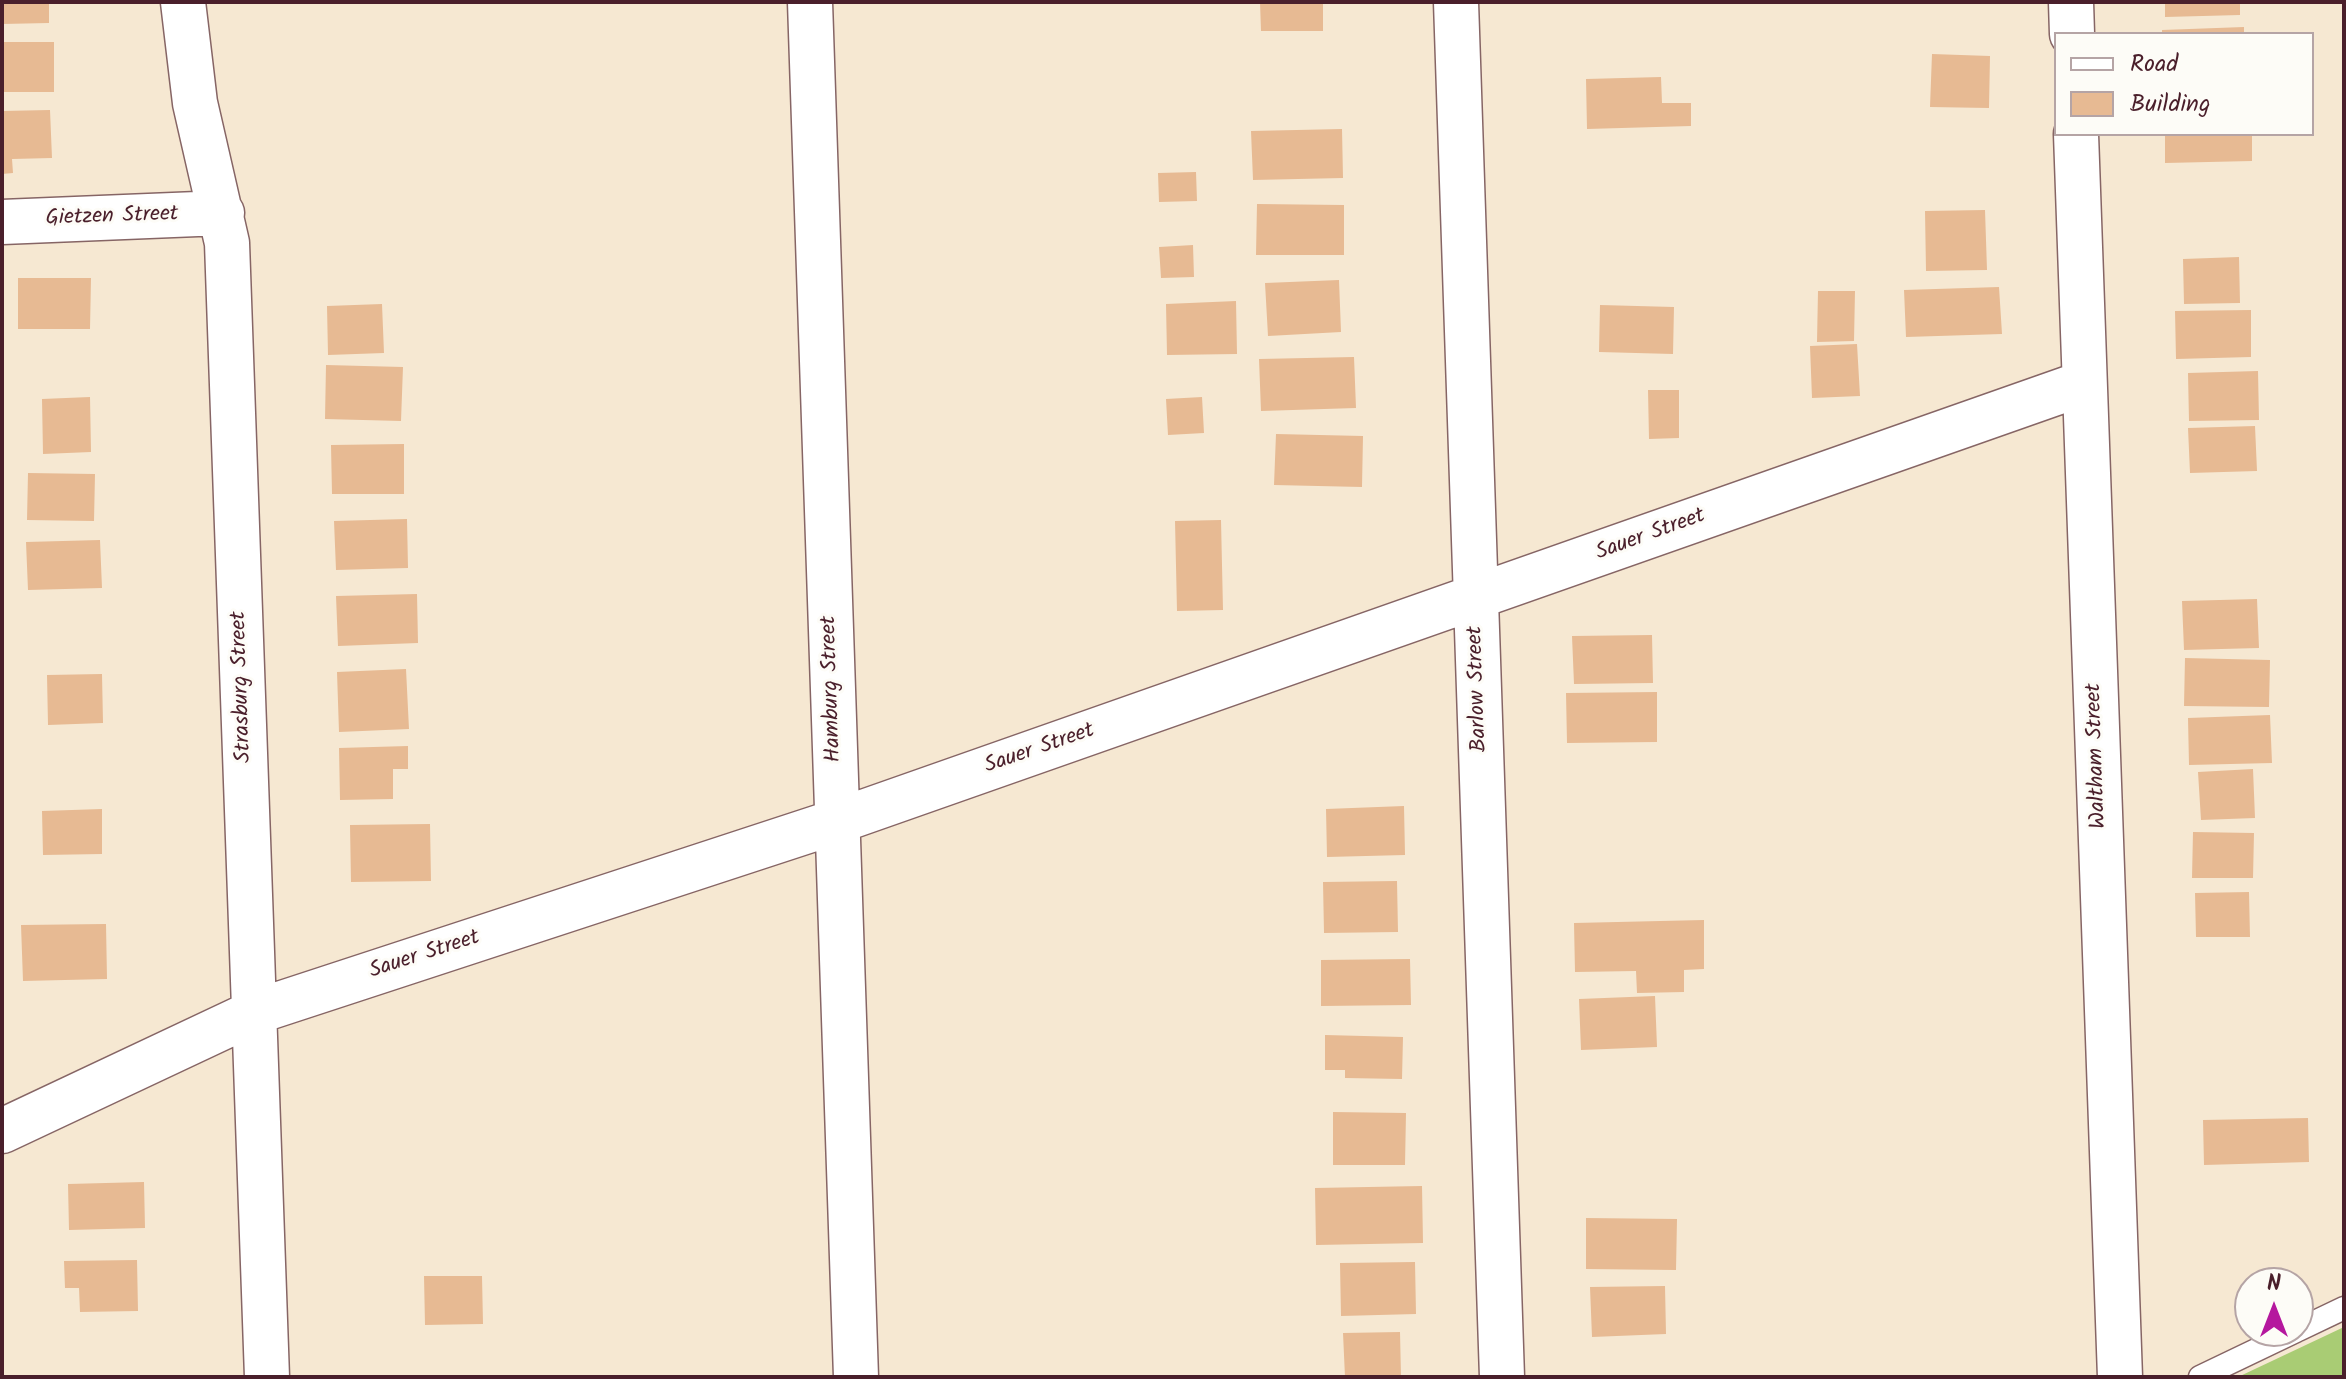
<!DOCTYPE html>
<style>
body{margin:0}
#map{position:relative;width:2346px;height:1379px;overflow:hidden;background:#f6e8d2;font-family:Kalam,sans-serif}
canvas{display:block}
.frame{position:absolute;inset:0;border:4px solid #4a1f2b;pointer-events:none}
.legend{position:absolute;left:2054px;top:32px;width:260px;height:104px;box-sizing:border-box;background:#fdfcf7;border:2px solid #b5a4a5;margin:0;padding:10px 14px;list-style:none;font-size:24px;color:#4a1f2b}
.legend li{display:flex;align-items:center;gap:16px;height:40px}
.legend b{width:40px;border:2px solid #b5a4a5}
.north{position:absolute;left:2234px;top:1267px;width:80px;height:80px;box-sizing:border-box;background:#fdfcf7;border:2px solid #b5a4a5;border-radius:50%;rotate:0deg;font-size:22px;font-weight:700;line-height:32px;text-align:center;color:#4a1f2b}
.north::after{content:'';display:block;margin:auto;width:28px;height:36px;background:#b5179e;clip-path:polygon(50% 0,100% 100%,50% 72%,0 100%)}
</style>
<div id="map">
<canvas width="2346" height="1379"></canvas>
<div class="frame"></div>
<ul class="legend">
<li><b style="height:10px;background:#fff"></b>Road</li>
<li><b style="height:22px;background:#e7ba93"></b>Building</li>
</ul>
<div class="north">N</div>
</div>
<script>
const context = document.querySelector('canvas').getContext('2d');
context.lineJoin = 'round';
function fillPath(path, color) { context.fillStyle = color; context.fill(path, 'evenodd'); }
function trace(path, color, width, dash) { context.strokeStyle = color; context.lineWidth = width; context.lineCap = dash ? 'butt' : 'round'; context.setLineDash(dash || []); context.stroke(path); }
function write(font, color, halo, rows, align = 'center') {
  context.font = font + ' Kalam,sans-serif'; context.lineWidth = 6; context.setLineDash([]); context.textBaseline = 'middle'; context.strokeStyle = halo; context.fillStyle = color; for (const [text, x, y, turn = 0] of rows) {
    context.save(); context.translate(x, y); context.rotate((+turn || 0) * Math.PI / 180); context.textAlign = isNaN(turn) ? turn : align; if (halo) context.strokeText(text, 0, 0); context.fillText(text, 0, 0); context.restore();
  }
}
fillPath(new Path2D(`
 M 2344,1327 L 2344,1377 L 2238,1377 Z`), '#a9cc74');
fillPath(new Path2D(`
 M 2,2 L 49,2 L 49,23 L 2,24 Z
 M 1260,2 L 1323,2 L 1323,31 L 1261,31 Z
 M 2165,2 L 2240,2 L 2240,15 L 2165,17 Z
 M 2244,27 L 2244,34 L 2162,34 L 2162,30 Z
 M 2,42 L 54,42 L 54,92 L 2,92 Z
 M 1932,54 L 1990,56 L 1989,108 L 1930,107 Z
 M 1661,77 L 1662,103 L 1691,103 L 1691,126 L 1587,129 L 1586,79 Z
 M 50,110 L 52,158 L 12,159 L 13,173 L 2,174 L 2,111 Z
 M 1342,129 L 1343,178 L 1253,180 L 1251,131 Z
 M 2165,134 L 2252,134 L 2252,161 L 2165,163 Z
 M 1196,172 L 1197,201 L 1159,202 L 1158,173 Z
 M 1257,204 L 1344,205 L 1344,255 L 1256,255 Z
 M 1985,210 L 1987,270 L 1926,271 L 1925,211 Z
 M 1193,245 L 1194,277 L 1161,278 L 1159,247 Z
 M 2239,257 L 2240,303 L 2184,304 L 2183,259 Z
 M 18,278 L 91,278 L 90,329 L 18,329 Z
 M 1339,280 L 1341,332 L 1268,336 L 1265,283 Z
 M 1999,287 L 2002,334 L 1906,337 L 1904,290 Z
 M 1818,291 L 1855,291 L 1854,341 L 1817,342 Z
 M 1236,301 L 1237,354 L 1167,355 L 1166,304 Z
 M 382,304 L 384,353 L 328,355 L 327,306 Z
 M 1600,305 L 1674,307 L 1673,354 L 1599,352 Z
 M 2251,310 L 2251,357 L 2176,359 L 2175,311 Z
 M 1857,344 L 1860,396 L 1812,398 L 1810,346 Z
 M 1354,357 L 1356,408 L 1261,411 L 1259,359 Z
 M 326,365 L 403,367 L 401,421 L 325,419 Z
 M 2258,371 L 2259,420 L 2189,421 L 2188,373 Z
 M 1648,390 L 1679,390 L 1679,438 L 1649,439 Z
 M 90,397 L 91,452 L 43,454 L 42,399 Z
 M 1202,397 L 1204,433 L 1168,435 L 1166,399 Z
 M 2255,426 L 2257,471 L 2190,473 L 2188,428 Z
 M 1276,434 L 1363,436 L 1362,487 L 1274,485 Z
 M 404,444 L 404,494 L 332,494 L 331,445 Z
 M 28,473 L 95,474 L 94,521 L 27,520 Z
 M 407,519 L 408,568 L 336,570 L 334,521 Z
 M 1221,520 L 1223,610 L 1177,611 L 1175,521 Z
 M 100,540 L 102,588 L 28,590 L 26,542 Z
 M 417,594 L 418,643 L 338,646 L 336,596 Z
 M 2257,599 L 2259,648 L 2184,650 L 2182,601 Z
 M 1652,635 L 1653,683 L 1574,684 L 1572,636 Z
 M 2185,658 L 2270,660 L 2269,707 L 2184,706 Z
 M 406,669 L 409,729 L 339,732 L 337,672 Z
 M 102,674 L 103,723 L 48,725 L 47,675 Z
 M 1657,692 L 1657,742 L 1567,743 L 1566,693 Z
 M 2270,715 L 2272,763 L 2189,765 L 2188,718 Z
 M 408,746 L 408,769 L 393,769 L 393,799 L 340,800 L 339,748 Z
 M 2253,769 L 2255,818 L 2201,820 L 2198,772 Z
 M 1404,806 L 1405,855 L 1327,857 L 1326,809 Z
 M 102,809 L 102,854 L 43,855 L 42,811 Z
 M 430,824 L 431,881 L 351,882 L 350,825 Z
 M 2193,832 L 2254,833 L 2253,878 L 2192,878 Z
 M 1397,881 L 1398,932 L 1324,933 L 1323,882 Z
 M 2249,892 L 2250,937 L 2196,937 L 2195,893 Z
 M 1704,920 L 1704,969 L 1684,970 L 1684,992 L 1637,993 L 1636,971 L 1575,972 L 1574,923 Z
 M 106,924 L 107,979 L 23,981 L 21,925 Z
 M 1410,959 L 1411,1005 L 1321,1006 L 1321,960 Z
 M 1655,996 L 1657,1047 L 1581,1050 L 1579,999 Z
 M 1325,1035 L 1403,1037 L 1402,1079 L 1345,1078 L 1345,1070 L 1325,1070 Z
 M 1333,1112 L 1406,1113 L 1405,1165 L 1333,1165 Z
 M 2308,1118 L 2309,1162 L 2204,1165 L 2203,1120 Z
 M 144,1182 L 145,1228 L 69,1230 L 68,1184 Z
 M 1422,1186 L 1423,1243 L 1316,1245 L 1315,1188 Z
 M 1586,1218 L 1677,1219 L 1676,1270 L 1586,1269 Z
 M 137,1260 L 138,1311 L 80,1312 L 79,1288 L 65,1288 L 64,1261 Z
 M 1415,1262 L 1416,1314 L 1341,1316 L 1340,1263 Z
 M 424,1276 L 482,1276 L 483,1324 L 425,1325 Z
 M 1665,1286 L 1666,1334 L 1592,1337 L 1590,1287 Z
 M 1400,1332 L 1401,1377 L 1345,1377 L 1343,1333 Z`), '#e7ba93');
const lane = new Path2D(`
 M 2298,1330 L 2344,1308
 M 2200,1377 L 2296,1331`);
const street = new Path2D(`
 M 183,2 L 195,103 L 227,243 L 267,1377
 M 810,2 L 856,1377
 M 1456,2 L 1502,1377
 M 2071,2 L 2072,34
 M 2076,134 L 2120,1377
 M 2,222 L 222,213
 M 2,1131 L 255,1012 L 838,821 L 2084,383`);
trace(lane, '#866565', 25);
trace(street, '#866565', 47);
trace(lane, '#fff', 22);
trace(street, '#fff', 44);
write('22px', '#4a1f2b', '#fdfcf7', [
 ["Gietzen Street",112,218,-2],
 ["Sauer Street",1651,536,-20],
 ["Strasburg Street",243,687,-92],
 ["Hamburg Street",833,689,-92],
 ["Barlow Street",1479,689,-92],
 ["Sauer Street",1040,750,-19],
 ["Waltham Street",2098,756,-92],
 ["Sauer Street",425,956,-18]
]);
</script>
